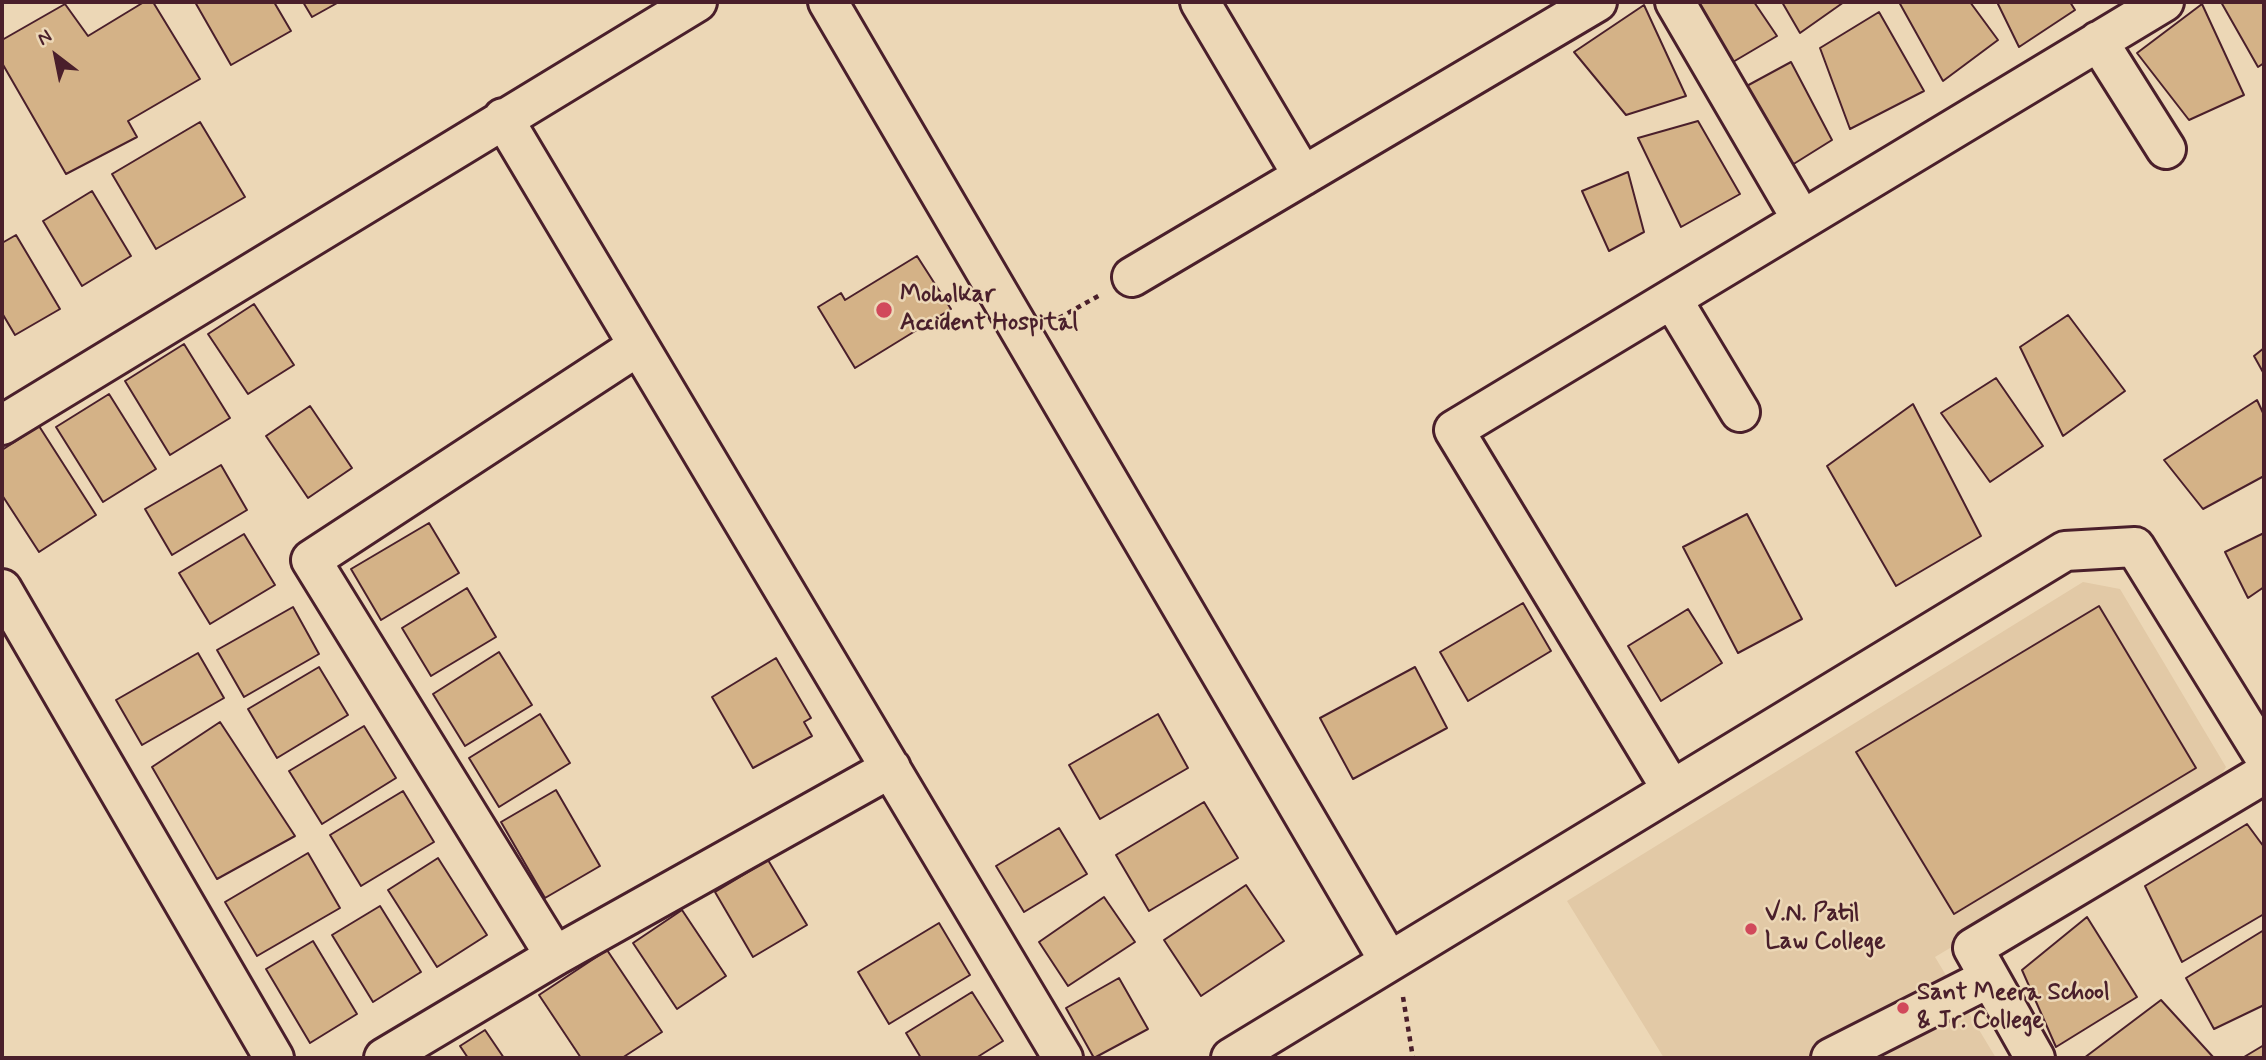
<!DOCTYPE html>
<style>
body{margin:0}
#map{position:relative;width:2266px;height:1060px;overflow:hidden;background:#ecd7b6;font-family:Mynerve,sans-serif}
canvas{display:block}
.frame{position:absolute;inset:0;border:4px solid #4a1f2b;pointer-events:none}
.north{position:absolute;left:21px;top:21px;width:70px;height:70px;-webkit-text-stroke:5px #ecd7b6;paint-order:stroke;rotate:328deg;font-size:19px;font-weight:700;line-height:28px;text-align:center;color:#4a1f2b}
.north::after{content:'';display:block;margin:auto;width:24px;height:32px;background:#4a1f2b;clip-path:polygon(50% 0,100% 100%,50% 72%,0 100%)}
</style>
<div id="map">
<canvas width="2266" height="1060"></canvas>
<div class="frame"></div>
<div class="north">N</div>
</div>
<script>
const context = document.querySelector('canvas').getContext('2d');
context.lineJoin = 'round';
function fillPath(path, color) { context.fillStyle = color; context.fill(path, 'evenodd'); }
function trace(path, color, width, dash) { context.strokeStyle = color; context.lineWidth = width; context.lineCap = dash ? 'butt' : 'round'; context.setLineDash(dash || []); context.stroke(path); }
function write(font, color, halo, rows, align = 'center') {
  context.font = font + ' Mynerve,sans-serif'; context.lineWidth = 5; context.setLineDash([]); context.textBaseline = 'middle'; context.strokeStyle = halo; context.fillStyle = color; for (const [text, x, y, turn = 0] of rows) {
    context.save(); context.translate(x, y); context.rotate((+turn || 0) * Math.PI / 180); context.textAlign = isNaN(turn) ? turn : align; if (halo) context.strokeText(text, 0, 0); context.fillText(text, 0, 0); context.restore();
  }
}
fillPath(new Path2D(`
 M 2083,582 L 2120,589 L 2226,767 L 2211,792 L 1935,957 L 1996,1058 L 1664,1058 L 1567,901 Z`), '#e2c9a6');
const building = new Path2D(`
 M 144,2 L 153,2 L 200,79 L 128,121 L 137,137 L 66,174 L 2,63 L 2,40 L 65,4 L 88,36 Z
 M 195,2 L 274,2 L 291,31 L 231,65 Z
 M 303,2 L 339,2 L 312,17 Z
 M 1690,2 L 1754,2 L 1777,36 L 1716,72 Z
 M 1782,2 L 1844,2 L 1800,33 Z
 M 1899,2 L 1970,2 L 1998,40 L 1943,81 Z
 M 1997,2 L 2070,2 L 2075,10 L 2019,47 Z
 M 2221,2 L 2264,2 L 2264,63 L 2258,67 Z
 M 2202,4 L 2244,95 L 2189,120 L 2137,53 Z
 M 1644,5 L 1686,96 L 1626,115 L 1574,52 Z
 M 1879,12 L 1924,91 L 1850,129 L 1820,48 Z
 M 1791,62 L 1832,140 L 1776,175 L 1743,88 Z
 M 1698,121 L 1740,194 L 1681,227 L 1638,138 Z
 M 200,122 L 245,197 L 156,249 L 112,174 Z
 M 1628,172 L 1644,232 L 1609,251 L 1582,191 Z
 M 92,191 L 131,256 L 82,286 L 43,221 Z
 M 16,235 L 60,309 L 15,335 L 2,313 L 2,243 Z
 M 917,256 L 951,309 L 855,368 L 818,307 L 841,293 L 845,300 Z
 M 254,304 L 294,365 L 248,394 L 208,334 Z
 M 2068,315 L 2125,391 L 2063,436 L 2020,347 Z
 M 184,344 L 230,418 L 170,455 L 125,381 Z
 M 2264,348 L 2264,374 L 2254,356 Z
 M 1996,378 L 2043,446 L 1990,482 L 1941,413 Z
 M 109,394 L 156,469 L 103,502 L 56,427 Z
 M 2257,400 L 2264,415 L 2264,476 L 2203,509 L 2164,460 Z
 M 1913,404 L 1981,536 L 1896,586 L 1827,466 Z
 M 310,406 L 352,468 L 308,498 L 266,436 Z
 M 39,426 L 96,515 L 39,552 L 2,495 L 2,450 Z
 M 221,465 L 247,510 L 172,555 L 145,509 Z
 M 1747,514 L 1802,619 L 1738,653 L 1683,547 Z
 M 429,523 L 459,573 L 381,620 L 351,569 Z
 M 2264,533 L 2264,587 L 2248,598 L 2225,552 Z
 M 244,534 L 275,585 L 210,624 L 179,573 Z
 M 467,588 L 496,637 L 431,676 L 402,628 Z
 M 1523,603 L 1551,651 L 1468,701 L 1440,652 Z
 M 2099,606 L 2196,768 L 1954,914 L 1856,752 Z
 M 293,607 L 319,654 L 244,697 L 217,650 Z
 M 1688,609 L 1722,663 L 1661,701 L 1628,646 Z
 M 499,652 L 532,705 L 465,746 L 433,694 Z
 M 198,653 L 224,698 L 142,745 L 116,700 Z
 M 776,658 L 811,718 L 804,722 L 812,736 L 753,768 L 712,697 Z
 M 319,667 L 348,715 L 277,758 L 248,709 Z
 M 1415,667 L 1447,728 L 1353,779 L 1320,718 Z
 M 540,714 L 570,763 L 499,807 L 469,758 Z
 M 1158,714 L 1188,768 L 1100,819 L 1069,765 Z
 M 220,722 L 295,836 L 217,879 L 152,767 Z
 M 364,726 L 396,778 L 322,824 L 289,771 Z
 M 556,790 L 600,866 L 545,898 L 501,822 Z
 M 403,791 L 434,842 L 361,886 L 330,835 Z
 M 1204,802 L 1238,858 L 1149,911 L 1116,855 Z
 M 2247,824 L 2264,847 L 2264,914 L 2182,962 L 2145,886 Z
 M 1059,828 L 1087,874 L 1024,912 L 996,866 Z
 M 308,853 L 340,908 L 257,956 L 225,902 Z
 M 438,858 L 487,935 L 437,967 L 388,890 Z
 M 768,860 L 807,925 L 753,957 L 715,892 Z
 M 1246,885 L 1284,941 L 1201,996 L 1164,940 Z
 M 1104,897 L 1135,942 L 1068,986 L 1039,942 Z
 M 380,906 L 421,972 L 373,1002 L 332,935 Z
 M 682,910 L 726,976 L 677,1009 L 633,943 Z
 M 2087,917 L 2137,997 L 2056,1047 L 2022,970 Z
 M 939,923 L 970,975 L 889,1024 L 858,972 Z
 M 2264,930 L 2264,1005 L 2214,1029 L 2186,978 Z
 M 313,941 L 357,1014 L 310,1043 L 266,969 Z
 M 607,950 L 662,1032 L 622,1058 L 581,1058 L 539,995 Z
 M 1119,978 L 1148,1029 L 1094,1058 L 1066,1008 Z
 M 972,992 L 1003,1041 L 976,1058 L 921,1058 L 906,1033 Z
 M 2161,1000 L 2214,1058 L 2084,1058 Z
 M 485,1030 L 504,1058 L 468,1058 L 460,1046 Z
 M 2264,1045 L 2264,1058 L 2244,1058 L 2244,1057 Z`);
fillPath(building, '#d4b287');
trace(building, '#4a1f2b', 2);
const minor = new Path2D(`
 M 828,2 L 1389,961
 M 1200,2 L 1303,176
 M 1675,2 L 1802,220
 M 2098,41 L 2166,149
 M 503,118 L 1063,1058
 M 1132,277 L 1597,2
 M 1672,299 L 1740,412
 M 2,425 L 697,2
 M 2,589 L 274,1058
 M 1672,790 L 1454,430 L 2164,2
 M 555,956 L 311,560 L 638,346
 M 384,1058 L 555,956 L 891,768
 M 1231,1058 L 2065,551 L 2135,547 L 2264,756
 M 1831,1058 L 1989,978
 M 2035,1058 L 1973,948 L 2264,774`);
trace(minor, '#4a1f2b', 44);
trace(new Path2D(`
 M 1059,318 L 1100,295
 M 1403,997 L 1413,1058`), '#4a1f2b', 4.5, [5, 5]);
trace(minor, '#ecd7b6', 38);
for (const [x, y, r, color] of [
 [884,310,9,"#d1495b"],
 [1751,929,7,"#d1495b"],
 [1903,1008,7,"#d1495b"]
]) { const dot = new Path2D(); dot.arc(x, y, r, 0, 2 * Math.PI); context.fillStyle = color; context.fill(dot); trace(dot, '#ecd7b6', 2.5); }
write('bold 24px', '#4a1f2b', '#ecd7b6', [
 ["Moholkar",900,296],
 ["Accident Hospital",900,324],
 ["V.N. Patil",1765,915],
 ["Law College",1765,943],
 ["Sant Meera School",1917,994],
 ["& Jr. College",1917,1022]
], 'left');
</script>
